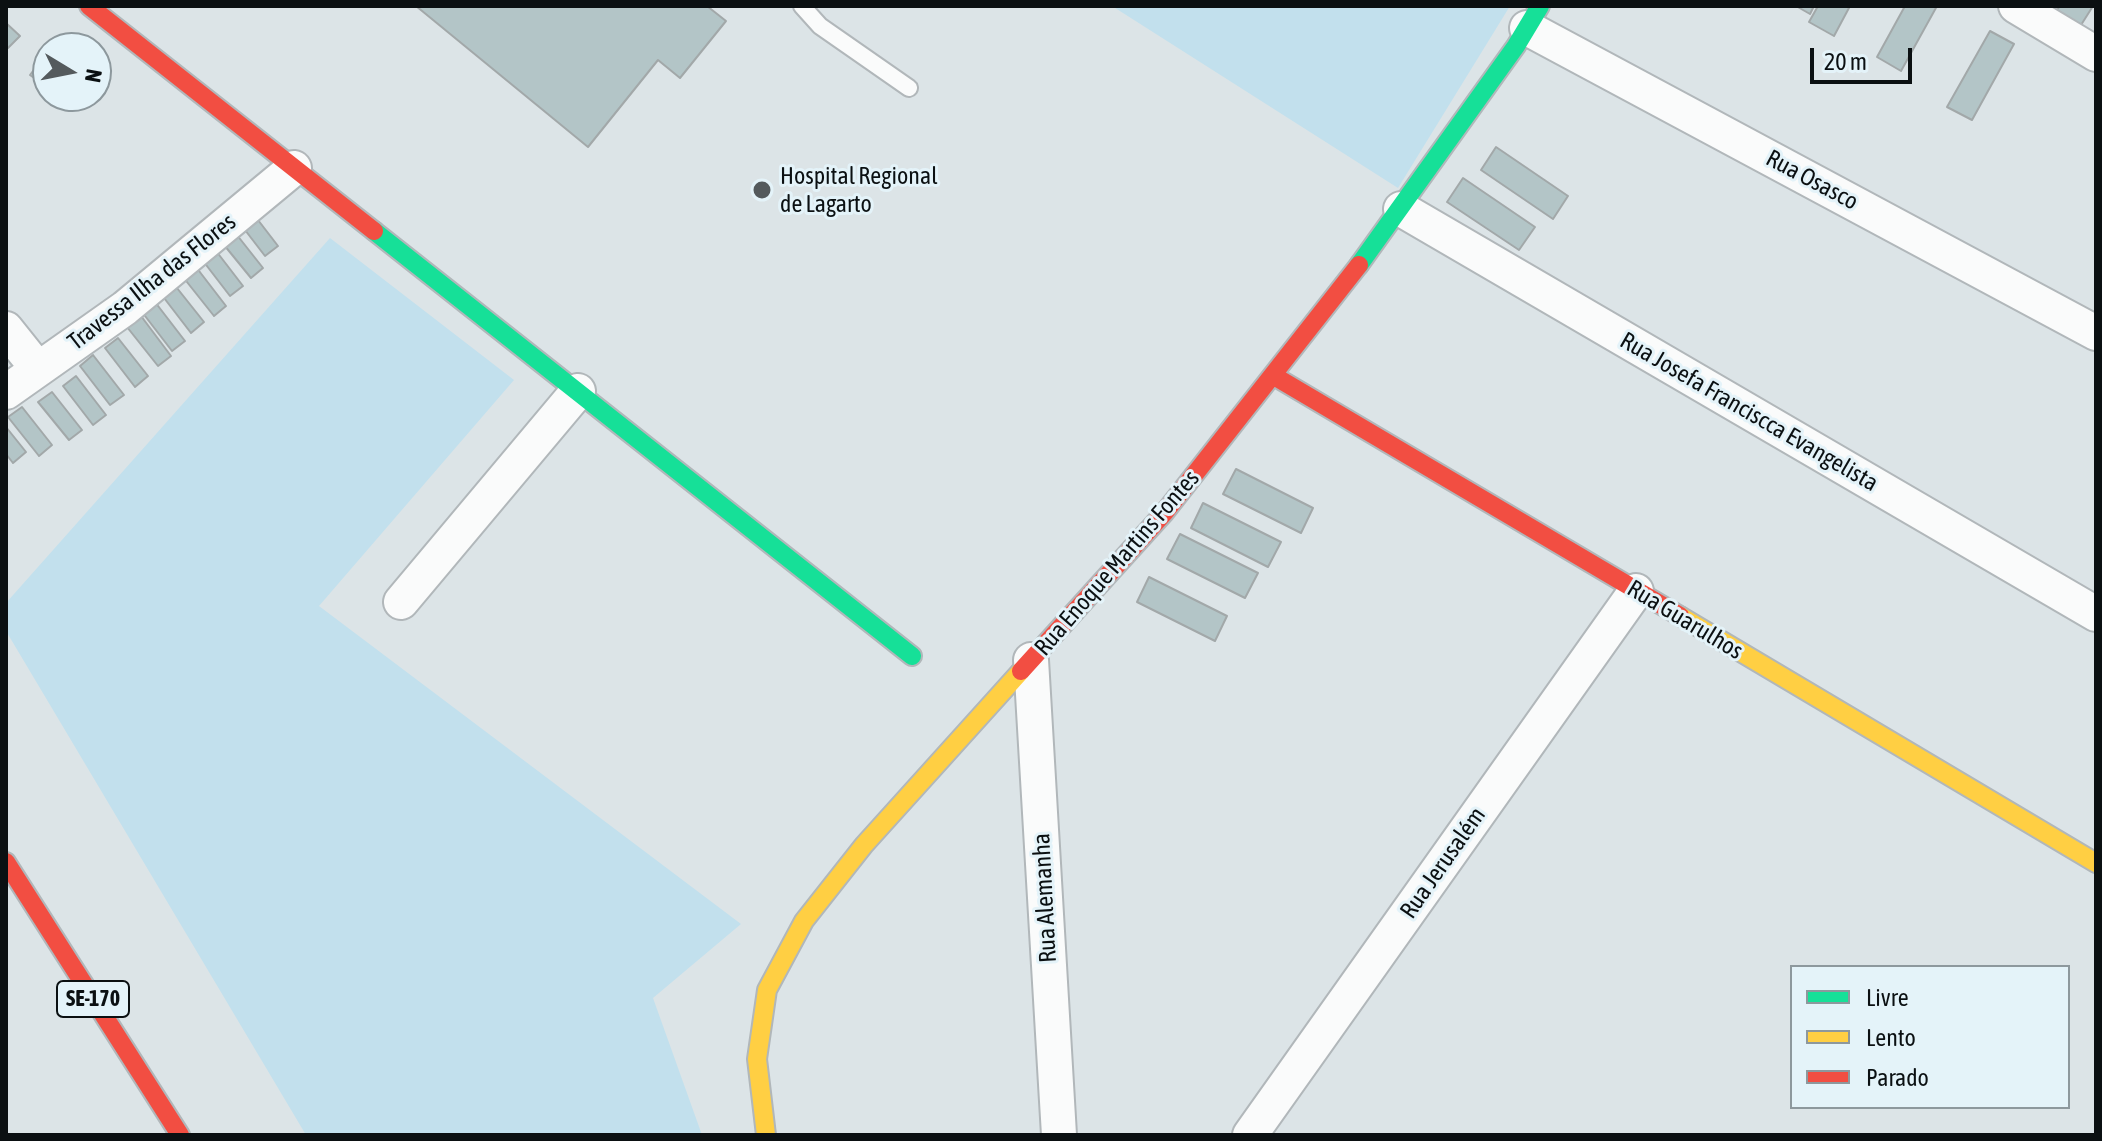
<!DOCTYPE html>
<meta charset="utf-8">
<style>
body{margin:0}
#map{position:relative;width:2102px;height:1141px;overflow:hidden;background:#dce4e7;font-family:"Asap Condensed",sans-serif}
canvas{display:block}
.frame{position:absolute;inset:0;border:8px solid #0b1012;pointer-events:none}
.legend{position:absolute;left:1790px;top:965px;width:280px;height:144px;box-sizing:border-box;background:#e4f3f9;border:2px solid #8d989d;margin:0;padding:10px 14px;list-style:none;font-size:24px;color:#0b1012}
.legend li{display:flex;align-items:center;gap:16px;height:40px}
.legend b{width:40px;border:2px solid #8d989d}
.north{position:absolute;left:32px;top:32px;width:80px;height:80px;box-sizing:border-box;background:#e4f3f9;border:2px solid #8d989d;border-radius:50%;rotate:100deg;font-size:22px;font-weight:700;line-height:32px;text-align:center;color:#0b1012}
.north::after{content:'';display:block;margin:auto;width:28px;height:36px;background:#545a5d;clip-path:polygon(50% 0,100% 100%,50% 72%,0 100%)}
.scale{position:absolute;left:1810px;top:48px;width:102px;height:36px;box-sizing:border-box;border:4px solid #0b1012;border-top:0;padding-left:10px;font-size:24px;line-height:28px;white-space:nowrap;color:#0b1012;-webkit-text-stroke:6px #e4f3f9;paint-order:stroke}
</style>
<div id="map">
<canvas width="2102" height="1141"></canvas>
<div class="frame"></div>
<ul class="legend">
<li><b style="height:10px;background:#16e098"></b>Livre</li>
<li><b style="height:10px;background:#ffcf43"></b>Lento</li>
<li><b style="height:10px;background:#f24e42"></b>Parado</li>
</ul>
<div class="north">N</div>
<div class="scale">20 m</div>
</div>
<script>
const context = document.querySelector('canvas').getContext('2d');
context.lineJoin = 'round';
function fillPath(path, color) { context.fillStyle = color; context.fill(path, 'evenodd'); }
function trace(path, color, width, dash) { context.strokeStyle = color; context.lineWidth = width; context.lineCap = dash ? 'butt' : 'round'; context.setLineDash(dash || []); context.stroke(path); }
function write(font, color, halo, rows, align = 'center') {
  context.font = font + ' "Asap Condensed",sans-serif'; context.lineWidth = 6; context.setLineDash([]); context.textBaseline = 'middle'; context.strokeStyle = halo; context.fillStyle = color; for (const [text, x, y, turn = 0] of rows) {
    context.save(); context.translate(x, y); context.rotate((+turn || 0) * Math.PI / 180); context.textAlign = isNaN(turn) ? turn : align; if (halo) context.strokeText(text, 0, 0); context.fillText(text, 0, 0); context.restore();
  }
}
fillPath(new Path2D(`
 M 1112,6 L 1510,6 L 1398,188 Z
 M 330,238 L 514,380 L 319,606 L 741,924 L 653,998 L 702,1135 L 306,1135 L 6,631 L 6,603 Z`), '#c2e0ed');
const building = new Path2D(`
 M 416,6 L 707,6 L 726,21 L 680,78 L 658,60 L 588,147 Z
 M 1796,6 L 1814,6 L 1810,14 Z
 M 1818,6 L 1850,6 L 1834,36 L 1809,22 Z
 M 1905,6 L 1937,6 L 1901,71 L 1877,57 Z
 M 2060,6 L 2093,6 L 2081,25 L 2057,10 Z
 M 6,23 L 20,36 L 8,48 L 6,46 Z
 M 1990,31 L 2014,44 L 1972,120 L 1947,107 Z
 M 48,51 L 48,88 L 30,75 Z
 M 1496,147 L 1568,196 L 1553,219 L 1481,170 Z
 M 1463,178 L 1535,227 L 1519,250 L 1447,202 Z
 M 248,207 L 278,246 L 265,256 L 235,217 Z
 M 233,230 L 263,268 L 251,278 L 220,240 Z
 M 213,247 L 243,286 L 230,296 L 200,257 Z
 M 196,267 L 226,306 L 214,316 L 183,277 Z
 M 173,283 L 204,322 L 191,333 L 161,294 Z
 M 155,302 L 185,341 L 172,351 L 142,312 Z
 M 141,316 L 171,356 L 158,366 L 127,327 Z
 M 118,338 L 148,376 L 135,387 L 105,348 Z
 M 93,355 L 124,395 L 110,405 L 80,366 Z
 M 76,376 L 106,415 L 93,425 L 63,386 Z
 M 52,392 L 82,430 L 69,440 L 38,402 Z
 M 22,407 L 52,445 L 39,456 L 8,417 Z
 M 6,427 L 26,452 L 13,463 L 6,454 Z
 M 1236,469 L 1313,508 L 1301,533 L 1223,494 Z
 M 1203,503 L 1281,542 L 1268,567 L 1191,528 Z
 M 1180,534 L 1258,573 L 1245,598 L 1167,559 Z
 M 1149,577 L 1227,616 L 1215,641 L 1137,602 Z`);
fillPath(building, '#b3c5c7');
trace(building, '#a2a8a9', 2);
const lane = new Path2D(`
 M 802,6 L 820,26 L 909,88`);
const street = new Path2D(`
 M 2016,6 L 2096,54
 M 1527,28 L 2096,333
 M 1401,209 L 2096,614
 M 6,329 L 38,369
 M 6,392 L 125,308 L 294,168
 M 401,602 L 578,391
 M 1031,660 L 1059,1135
 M 1250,1135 L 1636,591`);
const fast = new Path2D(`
 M 374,231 L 912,656
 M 1359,265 L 1516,46 L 1540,6`);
const slow = new Path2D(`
 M 1680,616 L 2096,863
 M 766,1135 L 757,1059 L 767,990 L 804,921 L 864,845 L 1021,671`);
const jam = new Path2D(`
 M 89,6 L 374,231
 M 1274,376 L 1680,616
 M 1021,671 L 1165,512 L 1359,265
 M 6,862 L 180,1135`);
trace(lane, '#b1b7ba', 20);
trace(street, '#b1b7ba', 38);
trace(fast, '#b1b7ba', 22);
trace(slow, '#b1b7ba', 22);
trace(jam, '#b1b7ba', 22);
trace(lane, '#fafbfb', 16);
trace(street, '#fafbfb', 34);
trace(fast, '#16e098', 18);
trace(slow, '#ffcf43', 18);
trace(jam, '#f24e42', 18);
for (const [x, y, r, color] of [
 [762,190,10,"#545a5d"]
]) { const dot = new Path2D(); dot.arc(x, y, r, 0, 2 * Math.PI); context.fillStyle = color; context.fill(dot); trace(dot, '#e4f3f9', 3); }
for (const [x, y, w] of [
 [93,999,72]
]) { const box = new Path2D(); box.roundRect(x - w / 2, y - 18, w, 36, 6); context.fillStyle = '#e4f3f9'; context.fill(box); trace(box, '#0b1012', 2); }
write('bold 22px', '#0b1012', null, [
 ["SE-170",93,999]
]);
write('24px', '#0b1012', '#e4f3f9', [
 ["Hospital Regional",780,176],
 ["de Lagarto",780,204]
], 'left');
write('24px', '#0b1012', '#e4f3f9', [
 ["Rua Osasco",1812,180,28],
 ["Travessa Ilha das Flores",152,282,-38],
 ["Rua Josefa Franciscca Evangelista",1749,412,30],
 ["Rua Enoque Martins Fontes",1117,563,-49],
 ["Rua Guarulhos",1685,620,31],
 ["Rua Jerusalém",1443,863,-55],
 ["Rua Alemanha",1045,898,-93]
]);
</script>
